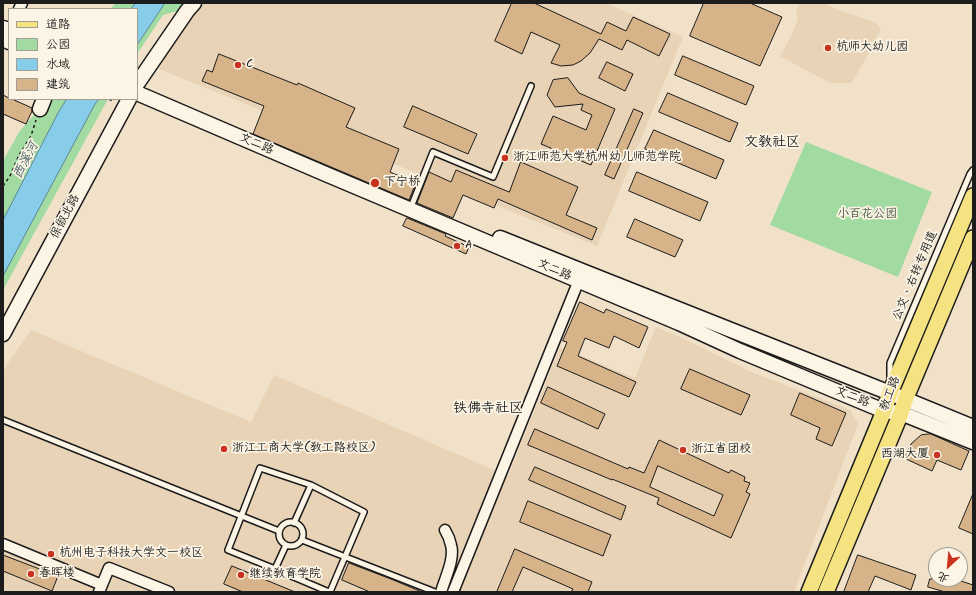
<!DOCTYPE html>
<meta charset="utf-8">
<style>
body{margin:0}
#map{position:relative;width:976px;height:595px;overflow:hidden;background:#f1e1c9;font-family:Kalam,"LXGW WenKai TC",sans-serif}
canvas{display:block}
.frame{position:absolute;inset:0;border:4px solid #1c1c1c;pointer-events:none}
.legend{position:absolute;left:8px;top:8px;width:130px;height:92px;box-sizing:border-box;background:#fcf5e5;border:1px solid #a29e95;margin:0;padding:5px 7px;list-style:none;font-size:12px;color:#1c1c1c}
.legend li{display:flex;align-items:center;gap:8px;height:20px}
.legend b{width:20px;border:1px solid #a29e95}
.north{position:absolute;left:928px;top:547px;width:40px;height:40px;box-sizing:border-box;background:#fcf5e5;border:1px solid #a29e95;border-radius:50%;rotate:206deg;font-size:11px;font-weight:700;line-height:16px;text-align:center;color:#1c1c1c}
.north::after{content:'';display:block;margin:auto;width:14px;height:18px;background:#c8321e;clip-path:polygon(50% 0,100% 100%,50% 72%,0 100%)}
</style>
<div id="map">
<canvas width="976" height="595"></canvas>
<div class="frame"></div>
<ul class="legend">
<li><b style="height:5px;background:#f5e382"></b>道路</li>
<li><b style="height:11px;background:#a1dba1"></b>公园</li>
<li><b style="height:11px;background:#87cce8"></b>水域</li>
<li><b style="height:11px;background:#d7b389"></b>建筑</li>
</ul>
<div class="north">北</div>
</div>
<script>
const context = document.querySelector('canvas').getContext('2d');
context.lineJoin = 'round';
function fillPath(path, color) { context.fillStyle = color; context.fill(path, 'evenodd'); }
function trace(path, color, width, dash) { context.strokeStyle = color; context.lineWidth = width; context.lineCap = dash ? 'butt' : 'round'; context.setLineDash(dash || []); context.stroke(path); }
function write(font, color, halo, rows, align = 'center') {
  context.font = font + ' Kalam,"LXGW WenKai TC",sans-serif'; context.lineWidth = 3.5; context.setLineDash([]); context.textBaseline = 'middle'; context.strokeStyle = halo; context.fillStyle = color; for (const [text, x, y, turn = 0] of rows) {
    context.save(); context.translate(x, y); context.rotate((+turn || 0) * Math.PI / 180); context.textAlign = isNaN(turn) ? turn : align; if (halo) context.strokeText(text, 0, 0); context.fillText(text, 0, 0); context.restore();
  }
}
fillPath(new Path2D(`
 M 205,3 L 606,3 L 683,37 L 597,246 L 159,69 L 194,6 Z
 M 800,3 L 823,3 L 847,13 L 866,19 L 876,23 L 881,29 L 863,64 L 851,83 L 830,83 L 780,56 L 791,36 L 798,19 L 796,11 Z
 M 656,327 L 684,339 L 754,373 L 850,410 L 858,424 L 794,592 L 3,592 L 3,370 L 31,330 L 251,422 L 274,375 L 508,476 L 560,347 L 635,378 Z`), '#e9d3b6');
fillPath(new Path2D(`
 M 116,3 L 205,3 L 163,15 L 137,54 L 137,9 L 110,9 Z
 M 48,99 L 108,99 L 3,290 L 3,161 L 19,132 Z
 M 806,142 L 932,192 L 898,277 L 770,225 Z`), '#a1dba1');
const water = new Path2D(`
 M 136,3 L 165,3 L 137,45 L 137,9 L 131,9 Z
 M 67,99 L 99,99 L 95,104 L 3,276 L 3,220 L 58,113 Z`);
fillPath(water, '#87cce8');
trace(water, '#5c8696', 1);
const building = new Path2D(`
 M 512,3 L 534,3 L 601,34 L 607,22 L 626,31 L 633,17 L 670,34 L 659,56 L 627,40 L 622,50 L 599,39 L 590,53 L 581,61 L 573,65 L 561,66 L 551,63 L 560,45 L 531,32 L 522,54 L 495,41 Z
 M 704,3 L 750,3 L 782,17 L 760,66 L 690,36 Z
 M 219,54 L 297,85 L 298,83 L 355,108 L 346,127 L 399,149 L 390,172 L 416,183 L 409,200 L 253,134 L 264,106 L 202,81 L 207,70 L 212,72 Z
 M 683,56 L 754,86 L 746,105 L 675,75 Z
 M 607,62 L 633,74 L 625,91 L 599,78 Z
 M 568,78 L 579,93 L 615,109 L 591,165 L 541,144 L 553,116 L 586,130 L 592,115 L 581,110 L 583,104 L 555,107 L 547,95 L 553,80 Z
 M 668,93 L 738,123 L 730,142 L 659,112 Z
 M 3,95 L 9,98 L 9,99 L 12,99 L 32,108 L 32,111 L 26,124 L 3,114 Z
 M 413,106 L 477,134 L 468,154 L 404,127 Z
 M 634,109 L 643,113 L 614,179 L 605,175 Z
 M 654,130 L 724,160 L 716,179 L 645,149 Z
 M 521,162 L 578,187 L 566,215 L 597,228 L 592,240 L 498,199 L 494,208 L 463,195 L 453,218 L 417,203 L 429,172 L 451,182 L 456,170 L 509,192 Z
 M 637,172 L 708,202 L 700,221 L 629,191 Z
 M 407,218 L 446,234 L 445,236 L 469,247 L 466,254 L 403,226 Z
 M 635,219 L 683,240 L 675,257 L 627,237 Z
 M 580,302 L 604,313 L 606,309 L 648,327 L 639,348 L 614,336 L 609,348 L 585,338 L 578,356 L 636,382 L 629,397 L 557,366 L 567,342 L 563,341 Z
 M 690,369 L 750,395 L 741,415 L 681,389 Z
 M 548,387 L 605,414 L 598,429 L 541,403 Z
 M 800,393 L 846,413 L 832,446 L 816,439 L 820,428 L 791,415 Z
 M 535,429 L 628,469 L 629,467 L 644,473 L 659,440 L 729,473 L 731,470 L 745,477 L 744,481 L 750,483 L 746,492 L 750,494 L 731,538 L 657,504 L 659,498 L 612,479 L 612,480 L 528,445 ZM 658,466 L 723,495 L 714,516 L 650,487 Z
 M 931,434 L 969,451 L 961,470 L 937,460 L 932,471 L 904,458 L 911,444 L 921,435 Z
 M 535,467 L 626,506 L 621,520 L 529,480 Z
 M 973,494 L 973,534 L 959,528 Z
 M 528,501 L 611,535 L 603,556 L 520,522 Z
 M 515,549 L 592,582 L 588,592 L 571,592 L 573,589 L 523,567 L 512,592 L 497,592 Z
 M 3,555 L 58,576 L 52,591 L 3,571 Z
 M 858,555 L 916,575 L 911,590 L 875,576 L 868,592 L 844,592 Z
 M 349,563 L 391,579 L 422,592 L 370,592 L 342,580 Z
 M 232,566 L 295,592 L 243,592 L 224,584 Z
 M 930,579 L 955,579 L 973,585 L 973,592 L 945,592 L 928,587 Z`);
fillPath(building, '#d7b389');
trace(building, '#1c1c1c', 1);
const lane = new Path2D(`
 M 413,202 L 433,152 L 493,177 L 531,86
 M 890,380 L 890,363 L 970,174 L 973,170
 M 3,420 L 279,531
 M 311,485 L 364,512 L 330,592
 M279 534a12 12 0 1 1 24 0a12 12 0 1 1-24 0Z
 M 302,540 L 435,592
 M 286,545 L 275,569 L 329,592
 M 275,569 L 228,550 L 260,468 L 311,485 L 294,523`);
const street = new Path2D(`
 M 19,9 L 22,3
 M 3,544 L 102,585
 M 99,592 L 109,568 L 169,592
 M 441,592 C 445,578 455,559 451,545 C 450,540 448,535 445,530
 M 453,592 L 581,275`);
const secondary = new Path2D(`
 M 3,28 L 9,30
 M 3,39 L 9,42
 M 137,84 L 187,11 L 194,3
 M 137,93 L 328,175 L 679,323 L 740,351 L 884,411 L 901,413 L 973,442
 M 40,109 L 44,99
 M 500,238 L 582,271 L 890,393 L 973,427
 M 3,334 L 129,99`);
const primary = new Path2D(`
 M 809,592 L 884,411 L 890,393 L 973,196
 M 826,592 L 901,413 L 905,400 L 973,238`);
trace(lane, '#1c1c1c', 8);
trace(street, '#1c1c1c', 13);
trace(secondary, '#1c1c1c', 17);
trace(primary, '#1c1c1c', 18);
trace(new Path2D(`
 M 109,99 L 114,102
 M 3,186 L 10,176 L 19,155 L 31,136 L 36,120`), '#1c1c1c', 1.5, [3, 3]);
trace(lane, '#fcf5e5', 5);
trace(street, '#fcf5e5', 10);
trace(secondary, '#fcf5e5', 14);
trace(primary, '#f5e382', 15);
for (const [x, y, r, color] of [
 [828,48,4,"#c8321e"],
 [238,65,4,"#c8321e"],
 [505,158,4,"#c8321e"],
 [375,183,5,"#c8321e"],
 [457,246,4,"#c8321e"],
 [224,449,4,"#c8321e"],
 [683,450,4,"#c8321e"],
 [937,455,4,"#c8321e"],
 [51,554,4,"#c8321e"],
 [31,574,4,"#c8321e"],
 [241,575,4,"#c8321e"]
]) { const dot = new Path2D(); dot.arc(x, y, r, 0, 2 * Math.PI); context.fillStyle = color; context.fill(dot); trace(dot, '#fcf5e5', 1.5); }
write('12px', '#1c1c1c', '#fcf5e5', [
 ["杭师大幼儿园",836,48],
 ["C",246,65],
 ["浙江师范大学杭州幼儿师范学院",513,158],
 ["下宁桥",384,183],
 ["A",465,246],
 ["浙江工商大学(教工路校区)",232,449],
 ["浙江省团校",691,450],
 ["西湖大厦",929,455,"right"],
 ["杭州电子科技大学文一校区",59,554],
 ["春晖楼",39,574],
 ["继续教育学院",249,575]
], 'left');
write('12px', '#1c1c1c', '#fcf5e5', [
 ["文二路",256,145,23],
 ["保俶北路",66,217,-62],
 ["文二路",554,271,23],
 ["公交、右转专用道",916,276,-67],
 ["教工路",891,394,-69],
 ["文二路",852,398,22]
]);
write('12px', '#454', '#fcf5e5', [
 ["小百花公园",867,215]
]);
write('italic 13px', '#415a63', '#fcf5e5', [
 ["西溪河",27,161,-63]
]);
write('14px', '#1c1c1c', '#fcf5e5', [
 ["文教社区",772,144],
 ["铁佛寺社区",488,410]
]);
</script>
